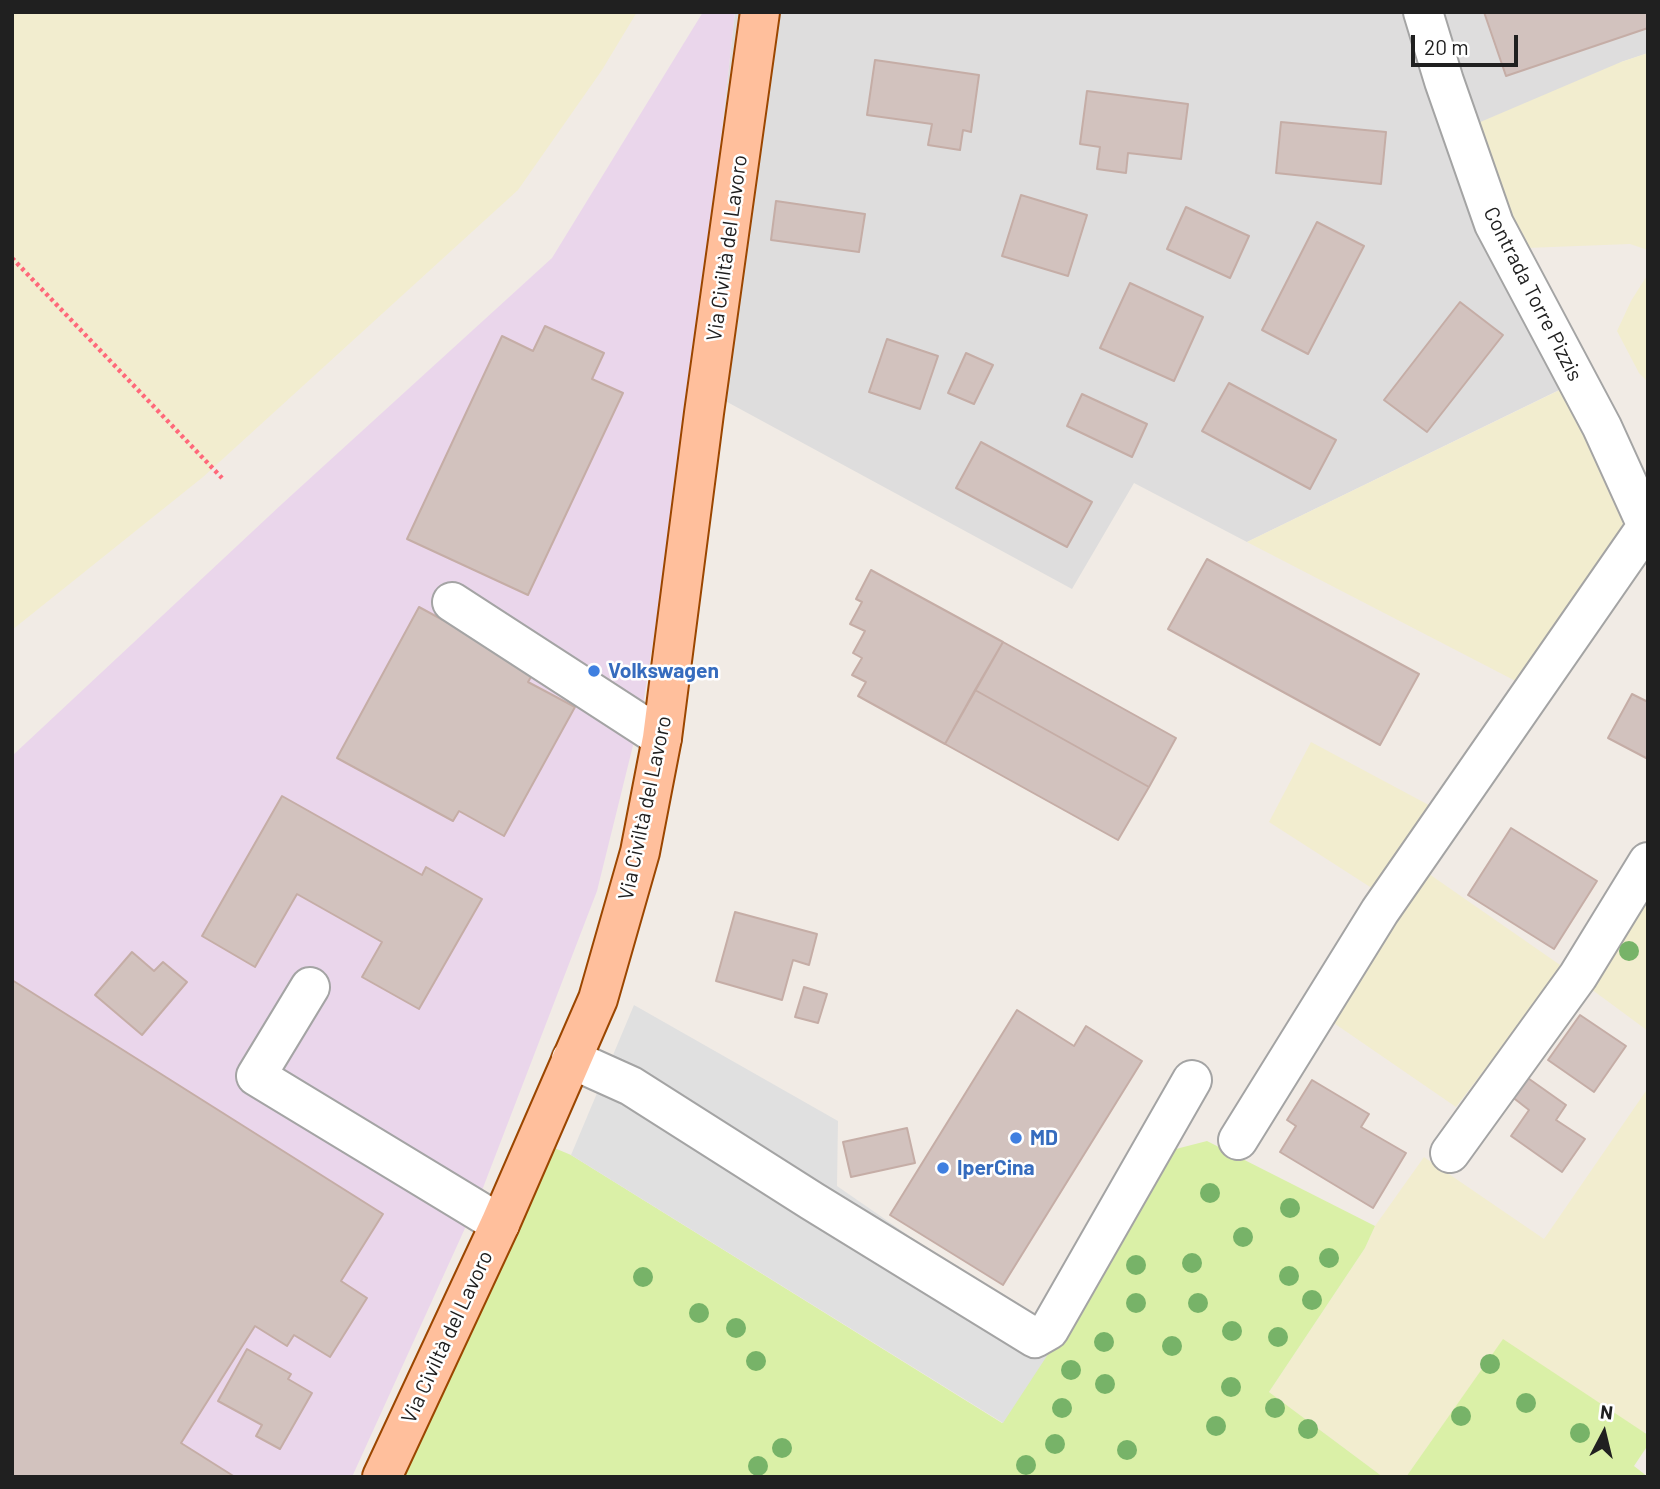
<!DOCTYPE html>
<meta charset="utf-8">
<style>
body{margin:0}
#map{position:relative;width:1660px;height:1489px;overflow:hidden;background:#f1ebe5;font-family:Barlow,sans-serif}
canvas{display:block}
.frame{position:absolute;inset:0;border:14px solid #202020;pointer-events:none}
.north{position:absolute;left:1569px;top:1398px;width:70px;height:70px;-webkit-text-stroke:5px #fff;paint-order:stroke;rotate:7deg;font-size:19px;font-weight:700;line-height:28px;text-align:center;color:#202020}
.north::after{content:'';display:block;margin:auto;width:24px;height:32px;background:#202020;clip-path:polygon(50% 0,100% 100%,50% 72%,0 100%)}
.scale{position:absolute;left:1411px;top:35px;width:107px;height:32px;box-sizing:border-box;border:4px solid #202020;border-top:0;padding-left:9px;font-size:21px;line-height:24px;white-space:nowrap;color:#202020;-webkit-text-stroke:5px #fff;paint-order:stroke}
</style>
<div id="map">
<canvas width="1660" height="1489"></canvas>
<div class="frame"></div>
<div class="north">N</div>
<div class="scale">20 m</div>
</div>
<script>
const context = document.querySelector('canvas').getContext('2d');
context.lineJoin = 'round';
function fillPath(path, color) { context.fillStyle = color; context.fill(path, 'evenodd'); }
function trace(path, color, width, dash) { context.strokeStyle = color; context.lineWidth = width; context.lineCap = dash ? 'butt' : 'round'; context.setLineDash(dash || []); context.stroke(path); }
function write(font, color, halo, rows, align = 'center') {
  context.font = font + ' Barlow,sans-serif'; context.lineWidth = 5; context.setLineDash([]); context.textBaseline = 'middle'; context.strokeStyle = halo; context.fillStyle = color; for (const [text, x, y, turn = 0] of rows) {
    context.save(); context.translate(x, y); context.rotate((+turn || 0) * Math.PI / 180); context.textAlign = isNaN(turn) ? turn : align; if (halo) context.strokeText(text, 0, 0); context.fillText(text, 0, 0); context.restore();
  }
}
fillPath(new Path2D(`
 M 735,12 L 1648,12 L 1648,53 L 1621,62 L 1510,218 L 1592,374 L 1247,542 L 1134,483 L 1072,589 L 694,384 Z`), '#dedddd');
fillPath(new Path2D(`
 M 703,12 L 735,12 L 694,384 L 643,705 L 597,891 L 481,1193 L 352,1477 L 12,1477 L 12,756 L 283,503 L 552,258 Z`), '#ead6eb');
fillPath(new Path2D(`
 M 12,12 L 637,12 L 602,70 L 518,190 L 203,477 L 12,630 Z
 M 1648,53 L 1648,250 L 1630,244 L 1526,248 L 1510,218 L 1478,123 L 1621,62 Z
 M 1648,274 L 1648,382 L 1639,373 L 1617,331 L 1631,301 Z
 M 1566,387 L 1638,531 L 1531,689 L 1247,542 Z
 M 1311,742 L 1440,811 L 1381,894 L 1269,822 Z
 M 1419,867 L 1563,967 L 1456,1107 L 1325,1017 Z
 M 1648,880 L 1648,1031 L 1587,986 Z
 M 1648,1088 L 1648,1427 L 1644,1433 L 1503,1340 L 1406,1477 L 1383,1477 L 1269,1392 L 1365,1248 L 1375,1226 L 1424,1157 L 1544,1239 Z`), '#f2edcf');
fillPath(new Path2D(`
 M 1207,1141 L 1375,1226 L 1365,1248 L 1269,1392 L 1383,1477 L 401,1477 L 552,1147 L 571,1155 L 1002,1423 L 1172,1150 Z
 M 1503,1339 L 1648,1435 L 1648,1445 L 1634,1466 L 1648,1477 L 1406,1477 Z`), '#daf0a7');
fillPath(new Path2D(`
 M 634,1005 L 838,1121 L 837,1186 L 1058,1339 L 1003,1423 L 571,1155 Z`), '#e0e0e0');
const building = new Path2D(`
 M 1484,12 L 1648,12 L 1648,28 L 1506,76 Z
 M 875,60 L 979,75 L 971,132 L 963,130 L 960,150 L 928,145 L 932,124 L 867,115 Z
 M 1087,91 L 1188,104 L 1181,159 L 1128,153 L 1126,173 L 1097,169 L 1100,147 L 1080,144 Z
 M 1281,122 L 1386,132 L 1381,184 L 1276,173 Z
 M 1021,195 L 1087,215 L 1068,276 L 1002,256 Z
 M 776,201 L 865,214 L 859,252 L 771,240 Z
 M 1186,207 L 1249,236 L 1230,278 L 1167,249 Z
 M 1317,222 L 1364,246 L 1308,354 L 1262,330 Z
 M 1130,283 L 1203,317 L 1174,381 L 1100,348 Z
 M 1460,302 L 1503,335 L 1427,432 L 1384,400 Z
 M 545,326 L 604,353 L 592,379 L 623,393 L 528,595 L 407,539 L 502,336 L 533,351 Z
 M 887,339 L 938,356 L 920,409 L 869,392 Z
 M 966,353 L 993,365 L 974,404 L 948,393 Z
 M 1229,383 L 1336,440 L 1310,489 L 1202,431 Z
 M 1082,394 L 1147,424 L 1132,457 L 1067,426 Z
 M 981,442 L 1092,502 L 1067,547 L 956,488 Z
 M 1207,559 L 1419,674 L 1380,745 L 1168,629 Z
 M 871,570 L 1003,642 L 945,744 L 858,696 L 866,682 L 852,675 L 862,658 L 853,653 L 865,631 L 850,624 L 862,602 L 856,599 Z
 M 419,607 L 535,670 L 528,682 L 575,707 L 504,836 L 459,811 L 453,821 L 337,758 Z
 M 1003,642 L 1176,738 L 1149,787 L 975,690 Z
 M 975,690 L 1149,787 L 1118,840 L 945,744 Z
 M 1632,694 L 1648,702 L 1648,759 L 1608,738 Z
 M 282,796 L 422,875 L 426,867 L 482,899 L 419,1009 L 362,977 L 382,942 L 297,894 L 255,967 L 202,936 Z
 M 1511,828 L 1597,881 L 1554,949 L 1468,895 Z
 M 735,912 L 817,934 L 809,965 L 793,960 L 782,1000 L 716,981 Z
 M 132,952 L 154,971 L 163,962 L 187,982 L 142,1035 L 95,995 Z
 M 12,980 L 383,1214 L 341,1281 L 367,1298 L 330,1357 L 294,1335 L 287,1346 L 255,1326 L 181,1443 L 235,1477 L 12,1477 Z
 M 804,987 L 827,994 L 818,1023 L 795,1017 Z
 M 1017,1010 L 1074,1046 L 1086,1026 L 1142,1061 L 1003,1285 L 890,1215 Z
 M 1580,1015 L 1626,1046 L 1594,1092 L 1548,1060 Z
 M 1525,1076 L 1566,1105 L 1556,1120 L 1585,1139 L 1562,1172 L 1511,1136 L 1529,1110 L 1511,1096 Z
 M 1312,1080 L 1369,1114 L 1361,1127 L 1406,1153 L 1373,1208 L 1280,1152 L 1296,1126 L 1287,1120 Z
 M 907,1128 L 915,1163 L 851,1177 L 843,1142 Z
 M 247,1349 L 291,1374 L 288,1379 L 312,1393 L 280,1449 L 256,1436 L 262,1425 L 218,1401 Z`);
fillPath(building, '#d2c2be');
trace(building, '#c5ada6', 2);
const minor = new Path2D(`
 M 1423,12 L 1444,81 L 1494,224 L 1602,427 L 1648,528
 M 452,602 L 662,738
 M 310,987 L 256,1076 L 500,1224
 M 571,1059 L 631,1086 L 812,1201 L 1035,1338 L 1049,1330 L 1192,1080
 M 1238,1140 L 1380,911 L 1647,526
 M 1450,1153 L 1578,976 L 1648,862`);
const major = new Path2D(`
 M 382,1477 L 500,1224 L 598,999 L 640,852 L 662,738 L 704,413 L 760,12`);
trace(minor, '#a4a4a4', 42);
trace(major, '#9b4600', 42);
trace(new Path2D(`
 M 12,258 L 222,478`), '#ff687a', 4.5, [3.5, 3.5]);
trace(minor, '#fff', 38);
trace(major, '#ffbf9c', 38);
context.fillStyle = '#77b368';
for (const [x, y] of [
 [1629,951],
 [1210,1193],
 [1290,1208],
 [1243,1237],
 [1329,1258],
 [1192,1263],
 [1136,1265],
 [1289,1276],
 [643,1277],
 [1312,1300],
 [1136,1303],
 [1198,1303],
 [699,1313],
 [736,1328],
 [1232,1331],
 [1278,1337],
 [1104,1342],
 [1172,1346],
 [756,1361],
 [1490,1364],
 [1071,1370],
 [1105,1384],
 [1231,1387],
 [1526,1403],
 [1062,1408],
 [1275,1408],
 [1461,1416],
 [1216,1426],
 [1308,1429],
 [1580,1433],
 [1055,1444],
 [782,1448],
 [1127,1450],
 [1026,1465],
 [758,1466]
]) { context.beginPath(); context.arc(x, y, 10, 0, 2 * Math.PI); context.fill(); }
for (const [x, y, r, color] of [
 [594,671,7,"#3f7fe0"],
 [1016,1138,7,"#3f7fe0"],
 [943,1168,7,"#3f7fe0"]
]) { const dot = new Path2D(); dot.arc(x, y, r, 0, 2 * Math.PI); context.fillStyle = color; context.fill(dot); trace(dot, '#fff', 2.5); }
write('21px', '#202020', '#fff', [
 ["Via Civiltà del Lavoro",727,248,-82],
 ["Contrada Torre Pizzis",1533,294,63],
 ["Via Civiltà del Lavoro",645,808,-78],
 ["Via Civiltà del Lavoro",447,1337,-65]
]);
write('bold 21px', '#366cbe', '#fff', [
 ["Volkswagen",608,671],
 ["MD",1030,1138],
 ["IperCina",957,1168]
], 'left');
</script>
